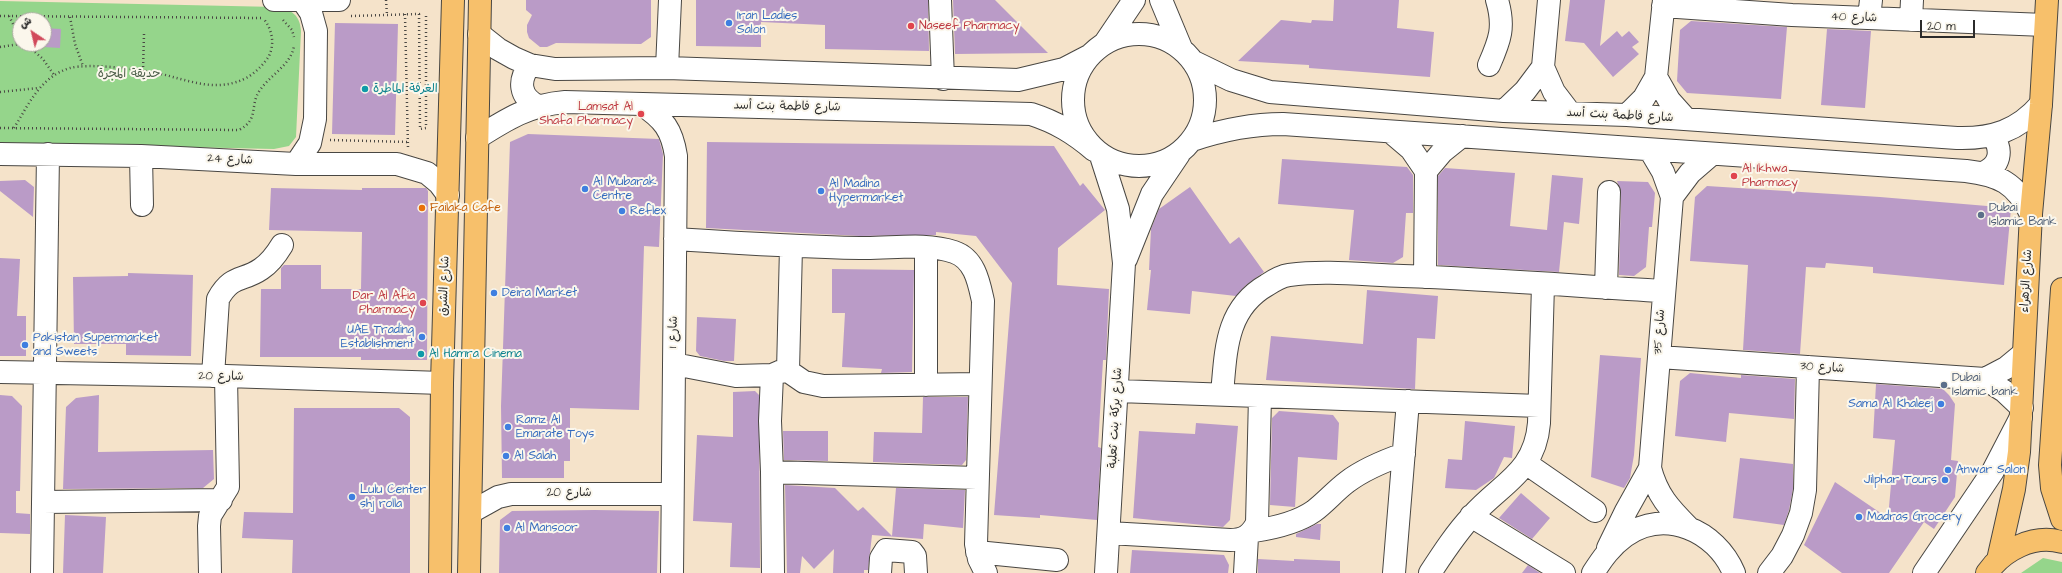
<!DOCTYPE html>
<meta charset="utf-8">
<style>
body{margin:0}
#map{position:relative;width:2062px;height:573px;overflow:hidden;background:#f5e3ca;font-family:"Architects Daughter","Playpen Sans Arabic",sans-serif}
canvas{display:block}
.north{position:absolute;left:12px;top:12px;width:40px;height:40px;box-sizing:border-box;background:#fbf7ec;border:1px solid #a8a59f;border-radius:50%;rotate:325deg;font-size:11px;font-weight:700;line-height:16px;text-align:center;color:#2b2b2b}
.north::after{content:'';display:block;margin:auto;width:14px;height:18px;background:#d1495b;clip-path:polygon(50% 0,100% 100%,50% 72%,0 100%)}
.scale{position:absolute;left:1920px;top:20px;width:55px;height:18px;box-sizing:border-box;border:2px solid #2b2b2b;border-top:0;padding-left:5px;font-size:12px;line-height:14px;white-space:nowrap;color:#2b2b2b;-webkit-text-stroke:3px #fbf7ec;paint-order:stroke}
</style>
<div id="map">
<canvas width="2062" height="573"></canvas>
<div class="north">ش</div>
<div class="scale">20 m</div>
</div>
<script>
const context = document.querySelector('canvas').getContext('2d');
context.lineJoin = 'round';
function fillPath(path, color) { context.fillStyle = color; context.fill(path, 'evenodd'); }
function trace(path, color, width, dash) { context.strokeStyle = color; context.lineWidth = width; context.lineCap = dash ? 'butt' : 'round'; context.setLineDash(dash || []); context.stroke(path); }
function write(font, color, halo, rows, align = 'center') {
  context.font = font + ' "Architects Daughter","Playpen Sans Arabic",sans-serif'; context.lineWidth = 4; context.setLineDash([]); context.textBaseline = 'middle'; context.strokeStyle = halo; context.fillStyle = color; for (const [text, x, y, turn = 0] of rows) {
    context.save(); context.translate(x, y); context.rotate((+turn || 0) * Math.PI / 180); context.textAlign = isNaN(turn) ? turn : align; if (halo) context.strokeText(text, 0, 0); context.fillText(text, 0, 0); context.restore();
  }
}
fillPath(new Path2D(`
 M 0,1 L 277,7 C 292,10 300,15 301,31 L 296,137 L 289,146 L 274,149 L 0,143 ZM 20,20 L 44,20 L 44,44 L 20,44 Z
 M 2043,558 L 2062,562 L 2062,573 L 2021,573 Z`), '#95d58b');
fillPath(new Path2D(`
 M 526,0 L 651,0 L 651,37 L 641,44 L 556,43 L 547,47 L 540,47 L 529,38 L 527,32 L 527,25 L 532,15 L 526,10 Z
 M 696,0 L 928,0 L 929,51 L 825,49 L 825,25 L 761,22 L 761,47 L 696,46 Z
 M 953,0 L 995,0 L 1048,53 L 955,54 Z
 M 1334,0 L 1399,0 L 1397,28 L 1434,32 L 1430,77 L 1309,68 L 1309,65 L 1238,61 L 1281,20 L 1311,23 L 1312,20 L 1333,21 Z
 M 1570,0 L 1605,0 L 1600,46 L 1617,31 L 1622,37 L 1629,31 L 1639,42 L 1632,47 L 1639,54 L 1613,77 L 1584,43 L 1565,41 Z
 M 1691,21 L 1787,27 L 1781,99 L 1687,93 L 1677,81 L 1680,30 Z
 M 335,23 L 398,24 L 395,135 L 332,134 Z
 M 44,28 L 61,29 L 60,48 L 44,47 Z
 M 1827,29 L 1871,31 L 1865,108 L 1821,105 Z
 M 528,134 L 659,139 L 663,154 L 659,247 L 644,246 L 639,410 L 570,408 L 570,461 L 564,461 L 564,478 L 502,478 L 501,406 L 510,142 Z
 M 707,142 L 1054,146 L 1080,186 L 1083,183 L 1105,210 L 1058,248 L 1057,285 L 1109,289 L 1106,360 L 1103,360 L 1098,447 L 1101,448 L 1097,520 L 1040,515 L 1040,518 L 994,515 L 1012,283 L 976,236 L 936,232 L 936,235 L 860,236 L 706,228 Z
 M 1282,159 L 1407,167 L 1413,175 L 1413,213 L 1406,213 L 1403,257 L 1393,263 L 1349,260 L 1354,210 L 1278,204 Z
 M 1445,168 L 1515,173 L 1510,226 L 1547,230 L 1552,175 L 1583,178 L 1579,224 L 1564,222 L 1559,272 L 1438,265 L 1438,176 Z
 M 25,180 L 34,187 L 33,217 L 0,191 L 0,181 Z
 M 1617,181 L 1648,182 L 1655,193 L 1652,227 L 1649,227 L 1646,267 L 1634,276 L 1619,275 L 1621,192 Z
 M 1707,186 L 1880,197 L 2011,208 L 2004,285 L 1873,273 L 1873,267 L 1826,263 L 1825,268 L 1806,267 L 1800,354 L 1743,350 L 1748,265 L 1690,261 L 1695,197 Z
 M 1190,187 L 1230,244 L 1239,237 L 1264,272 L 1246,285 L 1236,296 L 1192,291 L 1190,314 L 1147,310 L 1151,270 L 1149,270 L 1151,229 L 1159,209 Z
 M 271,188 L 362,190 L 362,188 L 426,188 L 428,191 L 427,360 L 361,360 L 361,357 L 260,357 L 261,289 L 281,289 L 281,268 L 284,265 L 321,265 L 321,289 L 361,289 L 362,232 L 269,230 Z
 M 0,258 L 20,259 L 17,316 L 26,316 L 26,356 L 0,356 Z
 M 832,269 L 914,270 L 912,372 L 881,373 L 882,369 L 842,367 L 845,313 L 832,313 Z
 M 128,273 L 193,275 L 191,356 L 126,355 L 126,344 L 74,344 L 73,277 L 128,276 Z
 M 1367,290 L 1438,296 L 1435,339 L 1417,338 L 1415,389 L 1266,380 L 1271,336 L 1363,344 Z
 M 697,317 L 736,319 L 734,361 L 724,361 L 700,356 L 696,351 Z
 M 1600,355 L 1641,358 L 1634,455 L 1630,478 L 1624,488 L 1591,477 Z
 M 1690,373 L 1741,378 L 1741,375 L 1795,379 L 1794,419 L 1729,413 L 1726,442 L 1675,436 L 1680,381 Z
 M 1876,384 L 1943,389 L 1949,395 L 1955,404 L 1951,460 L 1958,461 L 1955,497 L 1934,529 L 1924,522 L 1889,573 L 1842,573 L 1804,545 L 1835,482 L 1888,518 L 1895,440 L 1873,438 Z
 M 755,391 L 759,395 L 760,568 L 730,567 L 732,523 L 693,521 L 697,435 L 733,437 L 733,392 Z
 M 0,395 L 12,396 L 22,406 L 20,491 L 16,491 L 16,513 L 30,514 L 30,534 L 0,533 Z
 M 99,395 L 98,452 L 213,450 L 214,479 L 203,488 L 63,489 L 66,407 L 76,398 Z
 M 923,397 L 968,397 L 966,460 L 962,465 L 873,462 L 874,432 L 922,433 Z
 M 294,408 L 399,408 L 410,417 L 410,573 L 292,573 L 293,540 L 242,538 L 244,512 L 293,513 Z
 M 1279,411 L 1333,415 L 1339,423 L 1337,460 L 1298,457 L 1295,507 L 1270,505 L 1272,418 Z
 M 1465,421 L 1515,426 L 1512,458 L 1504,457 L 1494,478 L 1476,490 L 1445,488 L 1448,459 L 1462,460 Z
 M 1196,423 L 1238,426 L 1230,520 L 1223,527 L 1133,518 L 1139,431 L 1195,434 Z
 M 783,431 L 828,431 L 828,461 L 784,460 Z
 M 1740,458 L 1793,464 L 1793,489 L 1789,510 L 1784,525 L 1733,518 Z
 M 785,485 L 835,488 L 858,511 L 863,507 L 892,536 L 896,488 L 965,490 L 963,528 L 924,524 L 923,539 L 872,535 L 868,570 L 864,570 L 864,573 L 833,573 L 834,549 L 814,569 L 802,556 L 800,573 L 787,573 Z
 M 1521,493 L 1550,518 L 1532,539 L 1499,518 Z
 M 595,510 L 659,511 L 657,573 L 499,573 L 500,520 L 512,511 Z
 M 65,515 L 106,517 L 103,573 L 63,573 Z
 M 1317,524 L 1321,524 L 1320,540 L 1296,537 L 1296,534 Z
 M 1132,550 L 1224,555 L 1229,565 L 1228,573 L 1130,573 Z
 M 1258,559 L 1294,561 L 1294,559 L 1340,561 L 1340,573 L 1258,573 Z
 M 1528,565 L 1540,573 L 1522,573 Z`), '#ba9bc7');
const minor = new Path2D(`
 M 274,0 L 339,0
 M 940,0 L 943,79
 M 1161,0 L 1181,48
 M 1549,0 L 1543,67 L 1554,92 L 1570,113
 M 1663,6 L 1792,15 L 2045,25
 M 1869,18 L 1871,0
 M 1911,20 L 1912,0
 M1073 100a66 66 0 1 1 132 0a66 66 0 1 1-132 0Z
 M 479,34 L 498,49 L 514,58 L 530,65 L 555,69 L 667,68 L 1018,80 L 1064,69 L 1089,56
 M 1105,43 L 1134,0
 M 1194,62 L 1231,80 L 1270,92 L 1504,111 L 1627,115 L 1957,138 C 1992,139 2018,131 2041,104
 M 530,65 C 518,80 519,97 538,106
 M 1489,65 C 1500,40 1505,27 1497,0
 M 667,68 L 670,0
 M 1656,77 L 1669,100 L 1686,119
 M 641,104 C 664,119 672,130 676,156 L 672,573
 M 1504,111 L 1525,91 L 1543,67
 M 1627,115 L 1644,98 L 1656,77 L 1664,0
 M 1391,132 L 1411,149 L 1426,171 L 1425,277
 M 477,138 C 507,119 529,105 565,102 L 1031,114 C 1056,122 1074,133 1094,150
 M 1192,140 C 1222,130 1251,124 1283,124 L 1966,171 C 1999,175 2016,183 2031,214
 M 1650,150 L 1663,172 L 1672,197 L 1650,468 C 1657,495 1669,508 1689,528
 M 0,154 L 141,156 L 296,164 L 397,164 L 427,173 L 439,183 L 448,195
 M 141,156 L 142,205
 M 1101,156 L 1118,209 L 1124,263 L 1106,573
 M 296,164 L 310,143 L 315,119 L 316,31 L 311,13 L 303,1
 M 1426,171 L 1442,152 L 1462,136
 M 1983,173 C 2000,166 2003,151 1993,136
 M 1672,197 L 1690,173 L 1712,154
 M 675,239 C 737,243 798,247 860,248 C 890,249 925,242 954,252 C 975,259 979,283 983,301 L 976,544 L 979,559 L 986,573
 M 791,247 L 788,371 L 804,382 L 823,386 L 980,384
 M 1126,259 L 1152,194 L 1179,154
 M 1606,288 L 1609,192
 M 1659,357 L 1985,379 L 2004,391 L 2022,408
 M 674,364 L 736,376 L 772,375
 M 0,372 L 226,376 L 442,383
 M 213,376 L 218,299 C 232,274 242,282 261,269 C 270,263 276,255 282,245
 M 1985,379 L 2006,368 L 2023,354
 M 926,385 L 926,248
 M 1118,391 L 1539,406
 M 1222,394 C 1226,352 1225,309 1267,285 C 1273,281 1282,276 1289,275 C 1326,270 1366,275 1403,276 C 1490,279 1577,286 1663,291
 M 1527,464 L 1595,511
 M 772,472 L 977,478
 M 43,502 L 221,500
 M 471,512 L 498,497 L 511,494 L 672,494
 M 1471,516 L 1564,573
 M 1254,531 C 1274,528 1297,523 1314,511 C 1326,502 1335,491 1347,482 C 1364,469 1384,461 1404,454
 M 1109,533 L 1230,540 C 1244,540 1251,535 1257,523 L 1260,396
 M 1608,548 L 1626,511 L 1650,468
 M 977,552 L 1057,560
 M 42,573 L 48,154
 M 210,573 L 209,526 L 210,516 L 228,487 L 226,376
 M 773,573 L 772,472 L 770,421 L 772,375 L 779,372 L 788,371
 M 880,573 L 881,558 L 886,550 L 912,552 L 915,556 L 916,573
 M 1245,573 L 1247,537
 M 1394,573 L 1408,401
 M 1430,573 C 1443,553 1456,533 1472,516 C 1501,483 1535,473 1539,423 L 1543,285
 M 1593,573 C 1602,559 1611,546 1625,536 C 1665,508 1716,530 1734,573
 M 1769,573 L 1782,556 L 1793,535 L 1801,513 L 1805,490 L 1808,367
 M 1924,573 L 1993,471 L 2021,417`);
const major = new Path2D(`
 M 2062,289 L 2050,465 L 2052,488 L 2062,519
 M 1998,560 L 2014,489 L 2019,452 L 2031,214 L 2041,104 L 2047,0
 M 440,573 L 442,383 L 453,0
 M 469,573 L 480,0
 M 1987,573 C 2003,550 2033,534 2062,542`);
trace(minor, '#494743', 24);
trace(major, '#494743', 24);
trace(new Path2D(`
 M 386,0 L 387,15
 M 405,14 L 408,148
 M 0,16 L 264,18
 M 9,16 L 20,38
 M 351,16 L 419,14 L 420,129 L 426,128 L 426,13
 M 70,17 L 75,44 L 83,66
 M 283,20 L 292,30 L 294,37
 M 26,44 L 43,59 L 54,75
 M 0,47 L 20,44
 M 143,71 L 144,34
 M 0,92 L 38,88
 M 0,128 L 239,130 C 260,119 249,105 260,90 C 270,75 291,65 294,46
 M 14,128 C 29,104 40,77 70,68 C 90,63 136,69 157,73 C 189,80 217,94 248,77 C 256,72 264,64 269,56 C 275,43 272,30 264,19
 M 330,140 L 408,142`), '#494743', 2.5, [1, 3]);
trace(minor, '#fff', 22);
trace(major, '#f7c06b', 22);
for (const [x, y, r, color] of [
 [729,23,4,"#3f7fe0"],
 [911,26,4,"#e0444e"],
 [365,89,4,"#0f9aa8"],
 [641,114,4,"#e0444e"],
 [1734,176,4,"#e0444e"],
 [585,189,4,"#3f7fe0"],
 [821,191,4,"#3f7fe0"],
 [422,208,4,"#e8710a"],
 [622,211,4,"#3f7fe0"],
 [1981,215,4,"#5c6f8a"],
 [494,293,4,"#3f7fe0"],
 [423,303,4,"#e0444e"],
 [422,337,4,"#3f7fe0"],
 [25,345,4,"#3f7fe0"],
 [421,354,4,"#0f9aa8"],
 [1944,385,4,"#5c6f8a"],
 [1941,404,4,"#3f7fe0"],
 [508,427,4,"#3f7fe0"],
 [506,456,4,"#3f7fe0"],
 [1948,470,4,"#3f7fe0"],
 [1945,480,4,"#3f7fe0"],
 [352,497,4,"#3f7fe0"],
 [1859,517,4,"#3f7fe0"],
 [507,528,4,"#3f7fe0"]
]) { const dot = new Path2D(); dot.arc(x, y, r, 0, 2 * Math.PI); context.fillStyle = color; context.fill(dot); trace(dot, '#fbf7ec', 1.5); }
write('12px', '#366cbe', '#fbf7ec', [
 ["Iran Ladies",737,16],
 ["Salon",737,30],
 ["Al Mubarak",593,182],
 ["Centre",593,196],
 ["Al Madina",829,184],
 ["Hypermarket",829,198],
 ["Reflex",630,211],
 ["Deira Market",502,293],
 ["UAE Trading",414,330,"right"],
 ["Establishment",414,344,"right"],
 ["Pakistan Supermarket",33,338],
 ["and Sweets",33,352],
 ["Sama Al Khaleej",1933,404,"right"],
 ["Ramz Al",516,420],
 ["Emarate Toys",516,434],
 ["Al Salah",514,456],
 ["Anwar Salon",1956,470],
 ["Jilphar Tours",1937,480,"right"],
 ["Lulu Center",360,490],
 ["shj rolla",360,504],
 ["Madras Grocery",1867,517],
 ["Al Mansoor",515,528]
], 'left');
write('12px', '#2b2b2b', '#fbf7ec', [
 ["شارع 40",1854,18,2],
 ["شارع فاطمة بنت أسد",787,107,1],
 ["شارع فاطمة بنت أسد",1620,116,3],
 ["شارع 24",230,160,3],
 ["شارع الزهراء",2027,281,-87],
 ["شارع الشرق",445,286,-88],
 ["شارع 1",674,332,-89],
 ["شارع 35",1660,332,-86],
 ["شارع 30",1822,368,4],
 ["شارع 20",221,377,1],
 ["شارع بركة بنت ثعلبة",1116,418,-87],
 ["شارع 20",569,493]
]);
write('12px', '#be3a42', '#fbf7ec', [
 ["Naseef Pharmacy",919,26],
 ["Lamsat Al",633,107,"right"],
 ["Shafa Pharmacy",633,121,"right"],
 ["Al Ikhwa",1742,169],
 ["Pharmacy",1742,183],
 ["Dar Al Afia",415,296,"right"],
 ["Pharmacy",415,310,"right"]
], 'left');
write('12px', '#4b5e48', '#fbf7ec', [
 ["حديقة المجرة",129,74]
]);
write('12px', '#0d838f', '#fbf7ec', [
 ["الغرفة الماطرة",373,89],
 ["Al Hamra Cinema",429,354]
], 'left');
write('12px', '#c56008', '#fbf7ec', [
 ["Failaka Cafe",430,208]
], 'left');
write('12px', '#4e5e75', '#fbf7ec', [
 ["Dubai",1989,208],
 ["Islamic Bank",1989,222],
 ["Dubai",1952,378],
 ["Islamic bank",1952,392]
], 'left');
</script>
